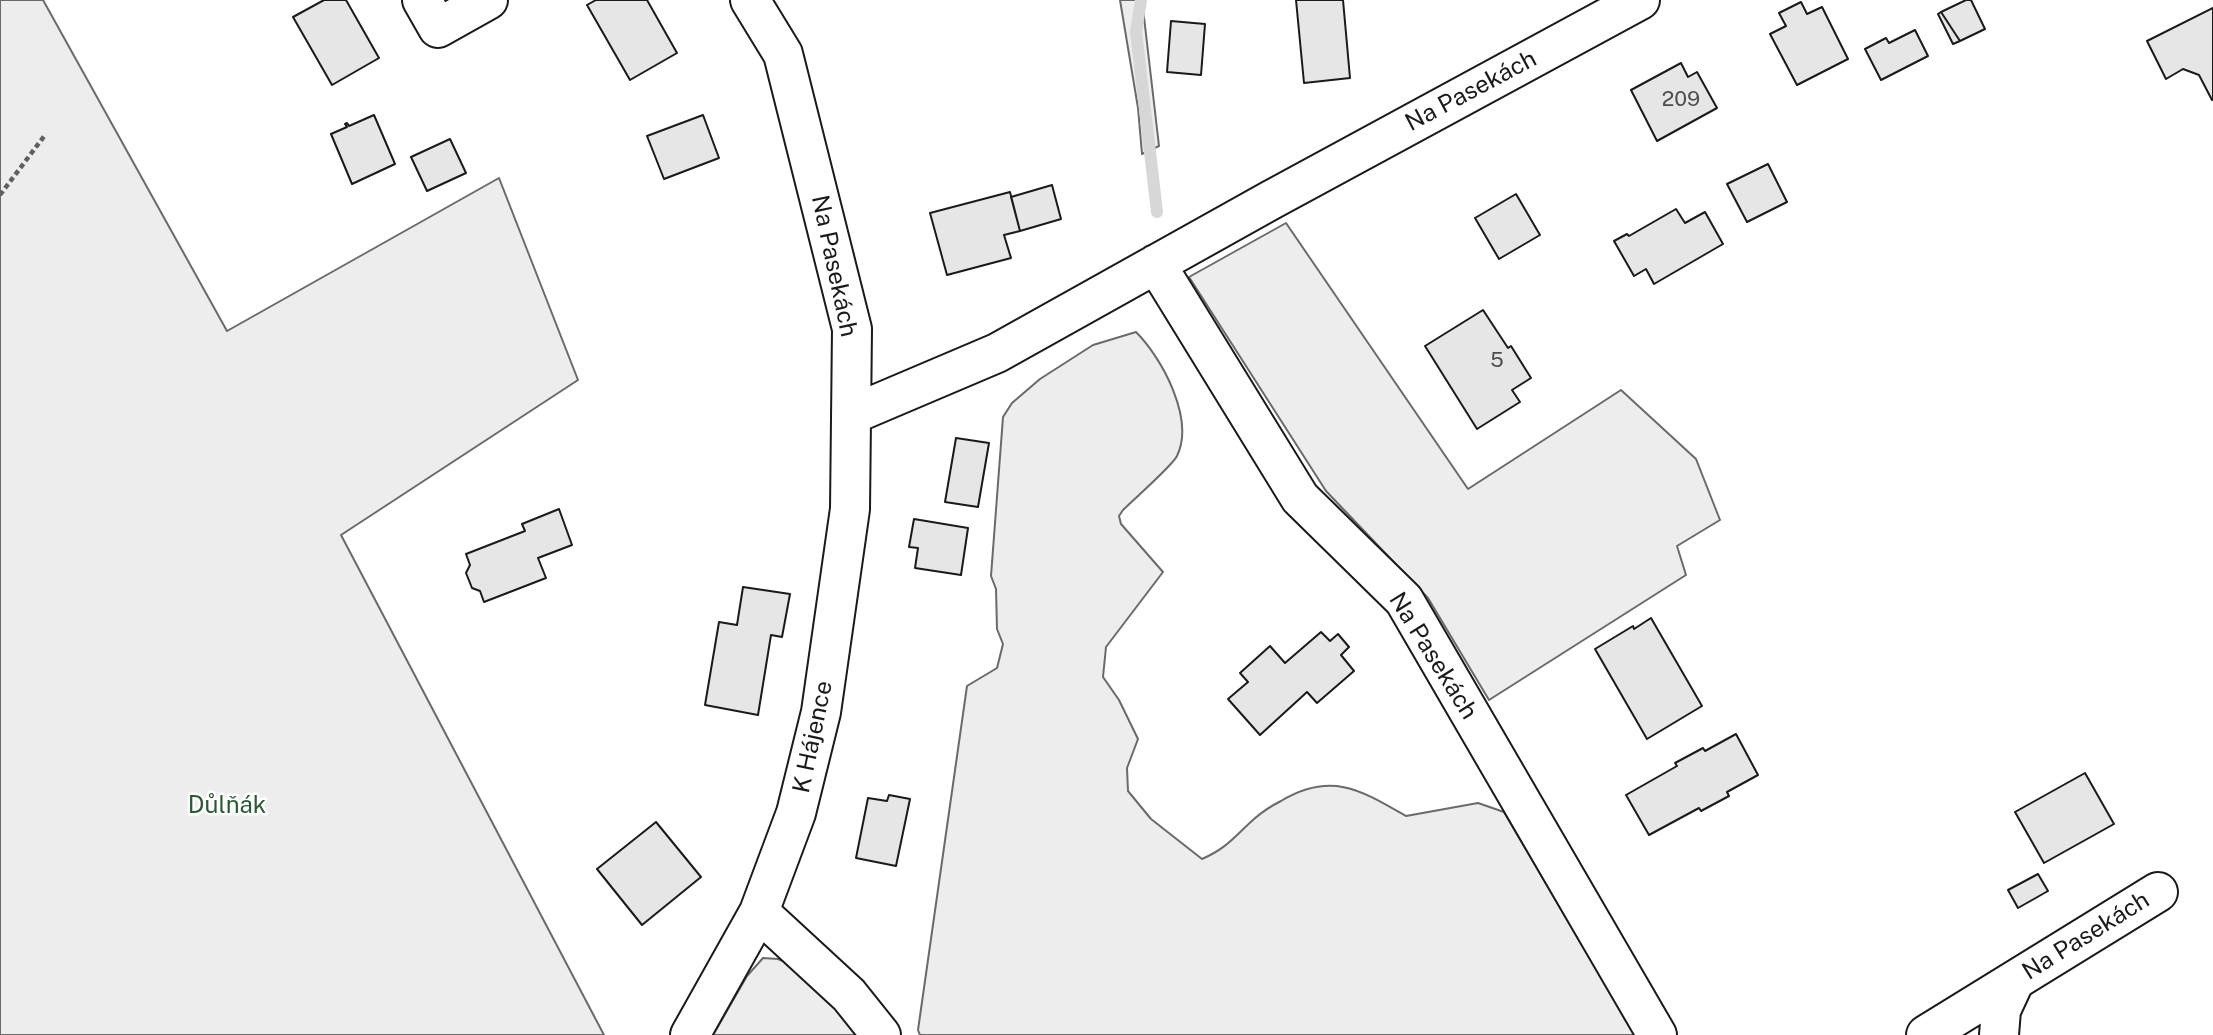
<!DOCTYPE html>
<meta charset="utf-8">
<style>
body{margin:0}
canvas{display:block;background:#fff}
</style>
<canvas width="2213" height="1035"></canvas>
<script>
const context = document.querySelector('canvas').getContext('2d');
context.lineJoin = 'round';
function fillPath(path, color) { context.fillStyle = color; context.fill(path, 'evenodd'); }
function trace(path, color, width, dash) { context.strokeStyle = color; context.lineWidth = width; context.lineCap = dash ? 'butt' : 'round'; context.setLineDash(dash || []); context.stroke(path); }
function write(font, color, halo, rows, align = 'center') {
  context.font = font + ' "Public Sans",sans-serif'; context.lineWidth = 5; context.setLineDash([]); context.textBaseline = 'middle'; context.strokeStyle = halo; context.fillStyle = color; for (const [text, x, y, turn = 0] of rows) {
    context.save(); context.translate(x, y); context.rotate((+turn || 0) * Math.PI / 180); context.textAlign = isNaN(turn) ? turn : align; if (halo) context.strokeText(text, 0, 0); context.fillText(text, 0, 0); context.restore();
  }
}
const green = new Path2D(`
 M 0,0 L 43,0 L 227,331 L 499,178 L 578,380 L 341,535 L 604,1035 L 0,1035 Z
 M 1120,0 L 1142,0 L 1159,146 L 1142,154 L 1138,108 Z
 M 1286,223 L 1468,489 L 1621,390 L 1696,459 L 1720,520 L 1677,546 L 1686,575 L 1489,700 L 1428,598 L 1326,491 L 1189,277 Z
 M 1136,332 C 1162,358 1195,419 1177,456 C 1172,466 1134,499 1123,510 L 1119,516 L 1121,524 L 1163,572 L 1106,647 L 1103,677 L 1119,700 L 1138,739 L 1127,768 L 1128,791 L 1151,819 L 1202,859 C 1227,848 1234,837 1254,819 C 1262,812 1271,806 1281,801 C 1331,771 1361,790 1406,816 L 1478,803 L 1504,812 L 1635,1035 L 920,1035 L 918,1030 L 967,686 L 997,668 L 1003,644 L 997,629 L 996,589 L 991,576 L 1003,417 L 1012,403 L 1040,379 L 1093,345 Z
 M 763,958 L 778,959 L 795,966 L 864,1035 L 713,1035 L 747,976 Z`);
fillPath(green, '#ededed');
trace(green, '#6a6a6a', 2);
trace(new Path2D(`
 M 1141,0 L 1136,32 L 1157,212`), '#d7d7d7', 12);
const building = new Path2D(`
 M 324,0 L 346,0 L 379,58 L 332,85 L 293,17 Z
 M 596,0 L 647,0 L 677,53 L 630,80 L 587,5 Z
 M 1296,0 L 1343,0 L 1350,78 L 1304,83 Z
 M 1966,0 L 1971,0 L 1985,29 L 1960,41 L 1941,12 Z
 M 1801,2 L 1807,14 L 1822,7 L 1848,59 L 1797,85 L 1770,34 L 1786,26 L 1779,13 Z
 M 2213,8 L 2213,99 L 2212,100 L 2199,75 L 2183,69 L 2166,79 L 2147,41 Z
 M 1941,12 L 1960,41 L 1953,44 L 1938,14 Z
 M 1171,21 L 1205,24 L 1201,75 L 1167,72 Z
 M 1915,30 L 1928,56 L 1881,80 L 1865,49 L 1886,38 L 1889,43 Z
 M 1681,63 L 1688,77 L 1697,72 L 1717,108 L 1657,141 L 1631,90 Z
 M 374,115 L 395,164 L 352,184 L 331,134 L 347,127 L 345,124 L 347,123 L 349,126 Z
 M 703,115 L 719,158 L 664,179 L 647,136 Z
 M 450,139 L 466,173 L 427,191 L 411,157 Z
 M 1768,164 L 1787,202 L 1747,222 L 1727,184 Z
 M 1052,185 L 1061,219 L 1020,231 L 1011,197 Z
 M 1010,192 L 1020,231 L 1004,235 L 1011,258 L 947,275 L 930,213 Z
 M 1516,194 L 1540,235 L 1499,259 L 1475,218 Z
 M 1676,209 L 1685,223 L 1705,212 L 1723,244 L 1654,284 L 1646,269 L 1634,276 L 1614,241 L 1627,234 L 1629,236 Z
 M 1483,310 L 1508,348 L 1511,346 L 1531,378 L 1512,390 L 1520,402 L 1477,429 L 1425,346 Z
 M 956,438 L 989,443 L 978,507 L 945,502 Z
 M 559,509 L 572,545 L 538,558 L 546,578 L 484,602 L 480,591 L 472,588 L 466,573 L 470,565 L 466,554 L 525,531 L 522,524 Z
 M 914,519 L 968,528 L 961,575 L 915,568 L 918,548 L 909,547 Z
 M 743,587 L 790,594 L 782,637 L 771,635 L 758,715 L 705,705 L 719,622 L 737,625 Z
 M 1651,618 L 1702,706 L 1647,739 L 1595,649 L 1633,626 L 1634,629 Z
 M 1321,632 L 1330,641 L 1338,634 L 1349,647 L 1341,655 L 1354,671 L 1317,703 L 1307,692 L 1260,735 L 1228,699 L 1248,682 L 1240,673 L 1270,646 L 1285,663 Z
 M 1736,734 L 1758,775 L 1727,792 L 1729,796 L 1701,811 L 1699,808 L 1649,835 L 1626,795 L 1677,766 L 1675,763 L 1703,748 L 1705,751 Z
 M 2085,773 L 2114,824 L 2044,863 L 2015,812 Z
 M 889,795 L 910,799 L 896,866 L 856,858 L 868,798 L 887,801 Z
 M 656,822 L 701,877 L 642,925 L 597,869 Z
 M 2038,874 L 2048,891 L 2018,908 L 2008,890 Z`);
fillPath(building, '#e6e6e6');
trace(building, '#1a1a1a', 2);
const minor = new Path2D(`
 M 422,0 L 438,28 L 488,0
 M 1156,264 L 1300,498 L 1404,600 L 1657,1035
 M 851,415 L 997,353 L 1271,200 L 1640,0
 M 759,912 L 849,995 L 881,1035
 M 690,1035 L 759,912 L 796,813 L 821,712 L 850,509 L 852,329 L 783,54 L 750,0
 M 1926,1035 L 2158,892
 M 1999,1035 L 2001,1010 L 2015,980`);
trace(minor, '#1a1a1a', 42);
trace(new Path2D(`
 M 0,195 L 45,135`), '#5f5f5f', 4.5, [5, 3.5]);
trace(minor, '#fff', 38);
write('21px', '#4d4d4d', null, [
 ["209",1681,100],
 ["5",1497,361]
]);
write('24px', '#1a1a1a', '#fff', [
 ["Na Pasekách",1471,91,-28],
 ["Na Pasekách",834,266,78],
 ["Na Pasekách",1433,656,58],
 ["K Hájence",813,737,-78],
 ["Na Pasekách",2086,936,-32]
]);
write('24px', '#2b5a34', '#fff', [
 ["Důlňák",227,806]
]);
</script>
